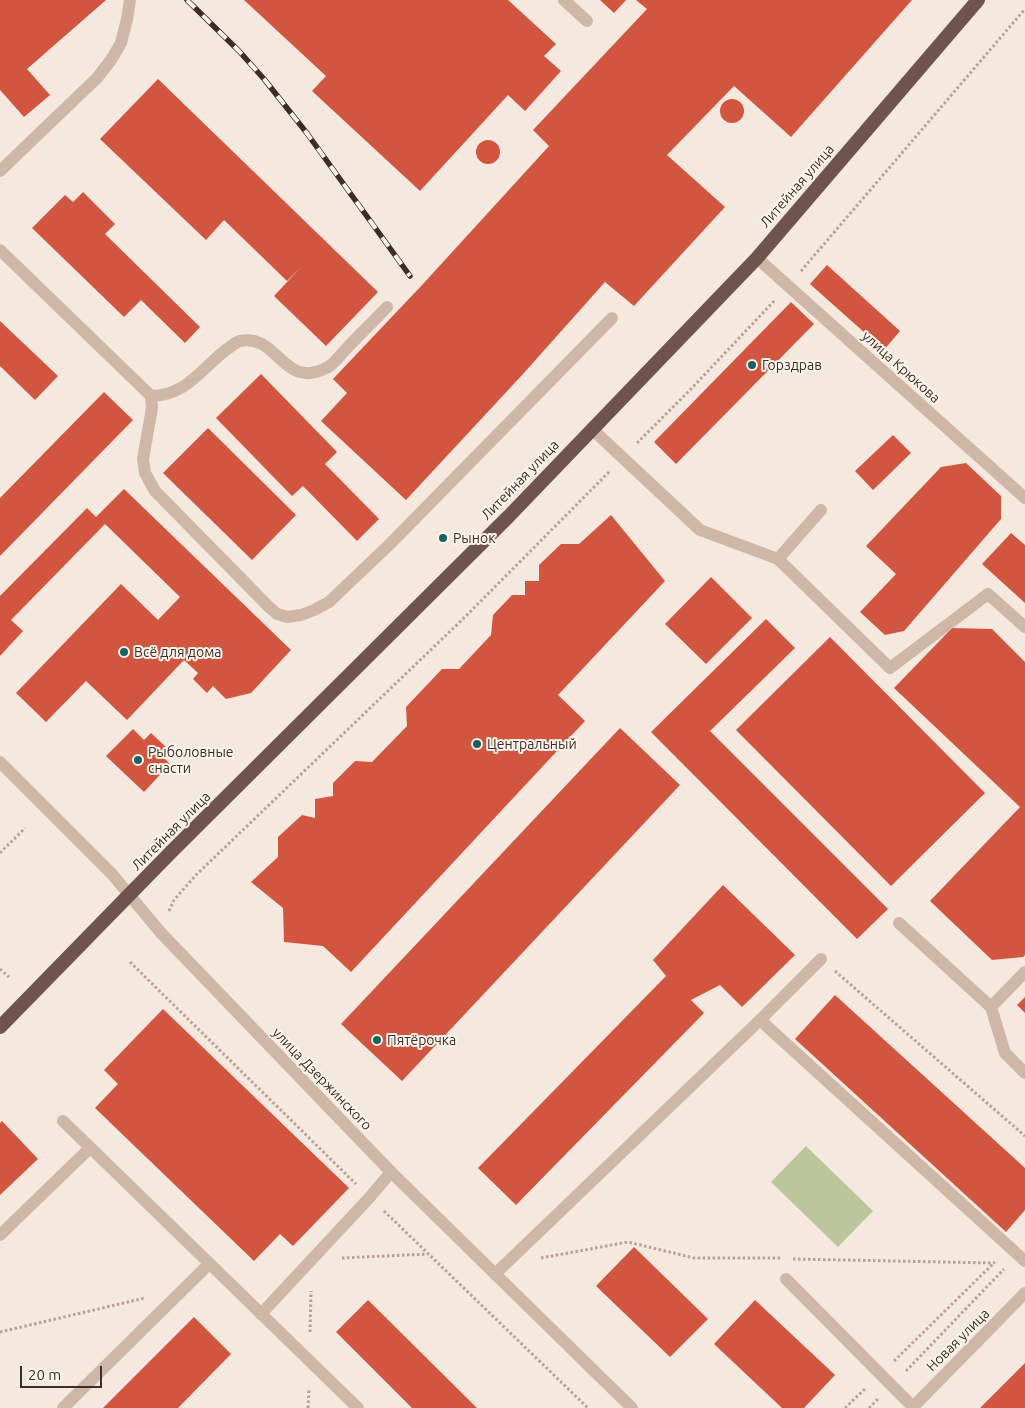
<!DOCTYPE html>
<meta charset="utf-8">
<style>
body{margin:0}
#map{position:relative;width:1025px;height:1408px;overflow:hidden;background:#f5e8de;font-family:Ubuntu,sans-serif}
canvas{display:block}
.scale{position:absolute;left:20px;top:1366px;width:82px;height:22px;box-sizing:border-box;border:2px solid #3b2d29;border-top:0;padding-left:6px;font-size:15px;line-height:18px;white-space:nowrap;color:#3b2d29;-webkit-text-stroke:4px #fcf3eb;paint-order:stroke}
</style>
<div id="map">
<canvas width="1025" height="1408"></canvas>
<div class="scale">20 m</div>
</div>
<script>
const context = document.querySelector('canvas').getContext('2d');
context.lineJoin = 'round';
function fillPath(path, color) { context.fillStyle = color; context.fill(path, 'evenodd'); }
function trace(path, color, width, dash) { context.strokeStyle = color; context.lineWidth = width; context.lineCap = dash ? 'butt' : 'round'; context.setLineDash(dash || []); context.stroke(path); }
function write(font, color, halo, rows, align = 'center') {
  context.font = font + ' Ubuntu,sans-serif'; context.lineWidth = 4; context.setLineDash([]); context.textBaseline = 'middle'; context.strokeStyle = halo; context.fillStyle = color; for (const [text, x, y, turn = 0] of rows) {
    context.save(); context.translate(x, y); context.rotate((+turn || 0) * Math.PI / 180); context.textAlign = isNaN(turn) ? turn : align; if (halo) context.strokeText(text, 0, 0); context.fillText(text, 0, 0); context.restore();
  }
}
fillPath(new Path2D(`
 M 806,1146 L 873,1211 L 838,1247 L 771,1182 Z`), '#bcc69c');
fillPath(new Path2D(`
 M 0,0 L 106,0 L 27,69 L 50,95 L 24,117 L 0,90 Z
 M 244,0 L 508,0 L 556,44 L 544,56 L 561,71 L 525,111 L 508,95 L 420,191 L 312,91 L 326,76 Z
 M 600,0 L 626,0 L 614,13 Z
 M 636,0 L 912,0 L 791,137 L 734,86 L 667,155 L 725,207 L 634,306 L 605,282 L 523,374 L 406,500 L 321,421 L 347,393 L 333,379 L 423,284 L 549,146 L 533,130 L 647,9 Z
 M 158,79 L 378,292 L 326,346 L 274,296 L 301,267 L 287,281 L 224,220 L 206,240 L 100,139 Z
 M720 111a12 12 0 1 1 24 0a12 12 0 1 1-24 0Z
 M476 152a12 12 0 1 1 24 0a12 12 0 1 1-24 0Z
 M 83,192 L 115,224 L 105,234 L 200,327 L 185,343 L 141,300 L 124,317 L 32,228 L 65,195 L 73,202 Z
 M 827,265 L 900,331 L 884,350 L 810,284 Z
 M 791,302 L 814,324 L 676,464 L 654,442 Z
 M 0,321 L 58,376 L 35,400 L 0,366 Z
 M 261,374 L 337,452 L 325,464 L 379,519 L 357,541 L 303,486 L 292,496 L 216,418 Z
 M 104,392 L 133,420 L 0,556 L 0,498 Z
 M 208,428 L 296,515 L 252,560 L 163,473 Z
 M 893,435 L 911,453 L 873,490 L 855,471 Z
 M 966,463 L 1001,496 L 1001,519 L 904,631 L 885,635 L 860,612 L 896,574 L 866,546 L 941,467 Z
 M 124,489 L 291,650 L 251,693 L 226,699 L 213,686 L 207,693 L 193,679 L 198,673 L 184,660 L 127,720 L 86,681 L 46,722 L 16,693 L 121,584 L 158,620 L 180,597 L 105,524 L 11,620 L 23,631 L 0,656 L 0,596 L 87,508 L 96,517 Z
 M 611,515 L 665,581 L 558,695 L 585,721 L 351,972 L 323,946 L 284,942 L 283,908 L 251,882 L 278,857 L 278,837 L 302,815 L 315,818 L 315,799 L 333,796 L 333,783 L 355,761 L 372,762 L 407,726 L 406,707 L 442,669 L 459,669 L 491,635 L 493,615 L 512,595 L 525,595 L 525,581 L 539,581 L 539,565 L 561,544 L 579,544 Z
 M 1011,533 L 1025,545 L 1025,603 L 982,564 Z
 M 711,577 L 752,618 L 706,664 L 665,624 Z
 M 766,619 L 795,648 L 710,731 L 888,909 L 857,939 L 651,732 Z
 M 952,628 L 992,629 L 1025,662 L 1025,955 L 1023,957 L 992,960 L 930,901 L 1020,807 L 894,688 Z
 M 830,637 L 985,793 L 891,886 L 736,730 Z
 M 620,728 L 680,785 L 402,1081 L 341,1024 Z
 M 133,729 L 144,740 L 151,733 L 167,748 L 160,754 L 170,764 L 144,792 L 106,756 Z
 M 723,885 L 795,955 L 742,1007 L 720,985 L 691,1000 L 704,1013 L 516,1205 L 478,1168 L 666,976 L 653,960 Z
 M 835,995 L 1025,1168 L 1025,1210 L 1006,1232 L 795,1039 Z
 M 1025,997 L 1025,1013 L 1017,1005 Z
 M 163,1009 L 349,1188 L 293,1246 L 280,1234 L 254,1261 L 95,1108 L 118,1084 L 104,1070 Z
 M 2,1121 L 38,1159 L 0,1195 L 0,1123 Z
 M 634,1247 L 708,1319 L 670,1357 L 596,1286 Z
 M 368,1300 L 477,1408 L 412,1408 L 336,1332 Z
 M 755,1300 L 835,1375 L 804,1408 L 782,1408 L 714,1344 Z
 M 194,1317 L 231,1354 L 178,1408 L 103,1408 Z
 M 1025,1363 L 1025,1408 L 980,1408 Z`), '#d2563f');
trace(new Path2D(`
 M 801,271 L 1025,9
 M 637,443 L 691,389 L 775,300
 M 0,853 L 25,828
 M 169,911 L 174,900 L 196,875 L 465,617 L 610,471
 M 130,962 L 356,1184
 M 0,969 L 9,977
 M 835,971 L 1025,1136
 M 384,1211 L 588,1408
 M 342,1258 L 428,1254
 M 541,1258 L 628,1242 L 694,1258 L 781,1258
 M 793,1259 L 994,1263
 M 0,1332 L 145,1298
 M 310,1332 L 311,1291
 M 894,1361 L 995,1262
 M 906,1371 L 1004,1269
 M 308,1408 L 309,1389
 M 845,1408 L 866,1388
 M 869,1408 L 879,1398`), '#bba092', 3, [2.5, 2.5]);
trace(new Path2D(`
 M 564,0 L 587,21
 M 0,171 L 97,78 L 111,60 L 121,43 L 127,19 L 130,0
 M 0,250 L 151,396 L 152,408 L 143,459 L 145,473 L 155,491 L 269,607 L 277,614 L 287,617 L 301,615 L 314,610 L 329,602 L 389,545 L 612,318
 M 151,396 C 186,396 202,368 227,349 C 231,347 235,342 240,341 C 279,333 283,392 328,367 C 335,363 341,354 347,348 C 360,334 374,321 387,307
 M 592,429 L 700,530 L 778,559
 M 821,510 L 778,559 L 890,668 L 988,594 L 1025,627
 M 899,923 L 991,1007
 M 1025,972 L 991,1007 L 1005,1053 L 1025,1073
 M 760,1020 L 1025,1261
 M 63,1121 L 358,1408
 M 0,1235 L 90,1148
 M 495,1274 L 760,1020 L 821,959
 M 786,1279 L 913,1407
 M 261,1314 L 370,1197 L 391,1172
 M 63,1408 L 209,1264`), '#cfb7a8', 12);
trace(new Path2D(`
 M 757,258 L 1025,498
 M 0,762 L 112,874 L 161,933 L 391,1172 L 632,1408
 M 912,1408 L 1025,1293`), '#cfb7a8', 12);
trace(new Path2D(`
 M 0,1027 L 171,852 L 509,516 L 757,258 L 978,0`), '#6e544c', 14);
const rail = new Path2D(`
 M 187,0 L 239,51 L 264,79 L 306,132 L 410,276`);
trace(rail, '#3b2d29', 5.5);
trace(rail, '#fcf3eb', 4, [11]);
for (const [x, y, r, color] of [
 [752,365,5,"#196261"],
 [443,538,5,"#196261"],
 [124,652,5,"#196261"],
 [477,744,5,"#196261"],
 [138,760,5,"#196261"],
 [377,1040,5,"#196261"]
]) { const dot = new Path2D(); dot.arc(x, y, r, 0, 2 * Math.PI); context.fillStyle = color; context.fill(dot); trace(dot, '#fcf3eb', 2); }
write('14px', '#3b2d29', '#fcf3eb', [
 ["Литейная улица",797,186,-49],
 ["улица Крюкова",901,367,42],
 ["Литейная улица",520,480,-46],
 ["Литейная улица",171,831,-45],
 ["улица Дзержинского",322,1079,46],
 ["Новая улица",958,1340,-45]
]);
write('14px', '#3b2d29', '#fcf3eb', [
 ["Горздрав",762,365],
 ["Рынок",453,538],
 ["Всё для дома",134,652],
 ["Центральный",487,744],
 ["Рыболовные",148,752],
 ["снасти",148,768],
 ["Пятёрочка",387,1040]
], 'left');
</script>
